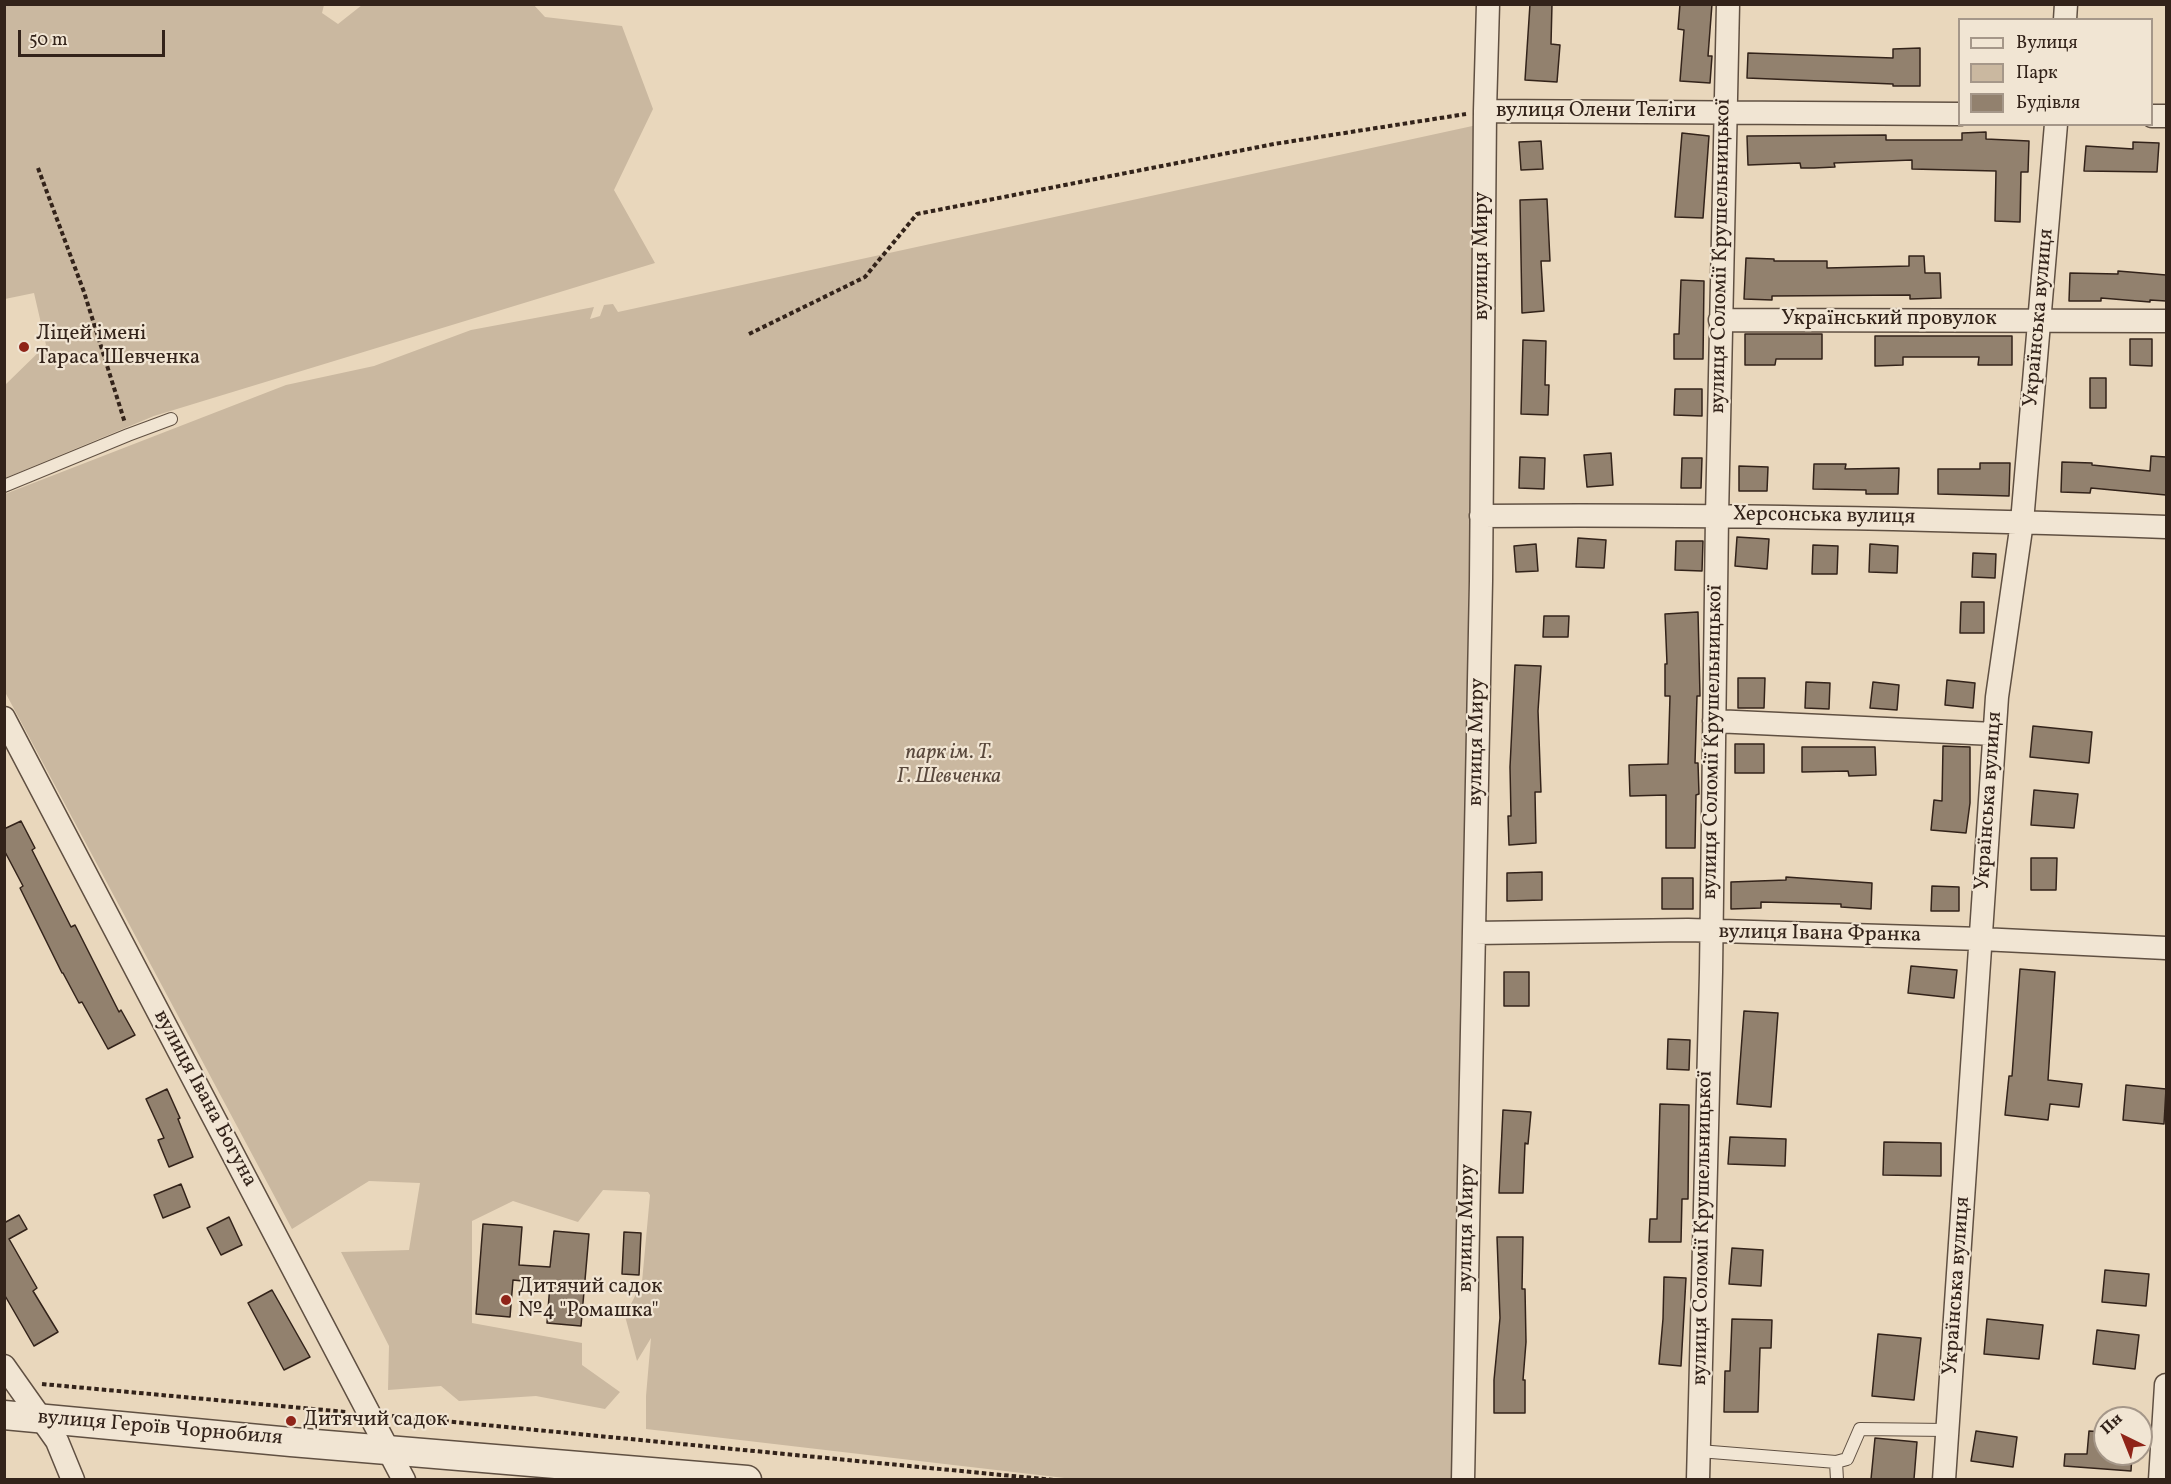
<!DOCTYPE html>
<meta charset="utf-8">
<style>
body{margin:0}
#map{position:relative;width:2171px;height:1484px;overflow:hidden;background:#e9d7bc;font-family:Vollkorn,serif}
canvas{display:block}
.frame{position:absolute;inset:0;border:6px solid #33231a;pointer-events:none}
.legend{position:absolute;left:1958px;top:18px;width:195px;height:108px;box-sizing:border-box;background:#f1e5d3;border:2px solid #a59789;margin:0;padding:8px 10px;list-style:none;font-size:18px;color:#33231a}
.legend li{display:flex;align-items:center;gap:12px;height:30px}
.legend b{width:30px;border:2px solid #a59789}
.north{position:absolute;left:2093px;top:1406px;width:60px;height:60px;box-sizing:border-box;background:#f1e5d3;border:2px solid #a59789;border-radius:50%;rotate:317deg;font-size:16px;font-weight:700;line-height:24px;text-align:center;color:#33231a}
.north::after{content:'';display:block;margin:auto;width:21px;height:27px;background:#8f2418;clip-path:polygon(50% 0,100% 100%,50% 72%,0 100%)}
.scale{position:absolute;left:18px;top:30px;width:147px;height:27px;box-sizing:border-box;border:3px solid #33231a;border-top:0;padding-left:8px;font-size:18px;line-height:21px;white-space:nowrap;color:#33231a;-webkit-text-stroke:4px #f1e5d3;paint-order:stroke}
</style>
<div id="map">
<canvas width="2171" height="1484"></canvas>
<div class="frame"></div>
<ul class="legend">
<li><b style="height:8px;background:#f1e5d3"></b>Вулиця</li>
<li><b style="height:16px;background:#cab8a0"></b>Парк</li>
<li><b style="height:16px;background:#92816e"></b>Будівля</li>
</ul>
<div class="north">Пн</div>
<div class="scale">50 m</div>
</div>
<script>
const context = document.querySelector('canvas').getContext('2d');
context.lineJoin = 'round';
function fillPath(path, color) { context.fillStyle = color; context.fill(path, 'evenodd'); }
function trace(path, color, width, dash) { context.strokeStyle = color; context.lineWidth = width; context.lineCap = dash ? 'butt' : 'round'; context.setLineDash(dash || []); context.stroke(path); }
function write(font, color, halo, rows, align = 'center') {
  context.font = font + ' Vollkorn,serif'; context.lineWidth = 4.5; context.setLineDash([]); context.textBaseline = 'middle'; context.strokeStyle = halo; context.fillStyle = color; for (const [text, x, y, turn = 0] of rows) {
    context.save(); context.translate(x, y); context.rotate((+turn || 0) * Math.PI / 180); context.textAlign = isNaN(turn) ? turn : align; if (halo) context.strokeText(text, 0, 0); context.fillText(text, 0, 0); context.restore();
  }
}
fillPath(new Path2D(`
 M 533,4 L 545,17 L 622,26 L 653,109 L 614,190 L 655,263 L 154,416 L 5,478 L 5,385 L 46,345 L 34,293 L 5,299 L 5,5 L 324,5 L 322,13 L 338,24 L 362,5 Z
 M 1477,125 L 1453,1479 L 1073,1479 L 646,1429 L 646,1396 L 651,1338 L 637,1361 L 625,1316 L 642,1282 L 650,1195 L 648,1192 L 603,1190 L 578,1222 L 513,1201 L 472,1221 L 472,1323 L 582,1343 L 582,1365 L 620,1392 L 605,1409 L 536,1396 L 459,1401 L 441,1386 L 388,1390 L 389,1346 L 341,1252 L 409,1250 L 420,1183 L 369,1181 L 292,1229 L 5,692 L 5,494 L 286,385 L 374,366 L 471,330 L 594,307 L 590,319 L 600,316 L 604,305 L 613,304 L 618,312 Z`), '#cab8a0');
const building = new Path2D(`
 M 1530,4 L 1552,4 L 1551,44 L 1560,45 L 1557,82 L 1525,80 Z
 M 1680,4 L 1712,4 L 1708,56 L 1712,56 L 1710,83 L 1680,81 L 1684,30 L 1678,29 Z
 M 1920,48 L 1920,86 L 1893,86 L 1893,84 L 1747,78 L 1748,53 L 1893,58 L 1893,49 Z
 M 1986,132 L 1986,139 L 2029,141 L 2028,172 L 2021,172 L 2020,222 L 1995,221 L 1996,171 L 1912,169 L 1912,160 L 1834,163 L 1835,167 L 1814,168 L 1801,168 L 1800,163 L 1748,165 L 1747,136 L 1886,135 L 1886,140 L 1962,140 L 1962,133 Z
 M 1682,133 L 1709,136 L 1703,218 L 1675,217 Z
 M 1541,141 L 1543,169 L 1521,170 L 1519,142 Z
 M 2133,142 L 2159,143 L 2157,172 L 2084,171 L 2086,146 L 2133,149 Z
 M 1547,199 L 1550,261 L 1541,261 L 1544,311 L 1522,313 L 1520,200 Z
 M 1909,256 L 1924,256 L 1925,273 L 1940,273 L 1941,298 L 1910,299 L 1910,295 L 1772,296 L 1772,300 L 1744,299 L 1746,258 L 1774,259 L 1774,261 L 1827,261 L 1827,268 L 1909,266 Z
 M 2118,271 L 2166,275 L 2166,301 L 2150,300 L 2150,302 L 2101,298 L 2101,301 L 2069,301 L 2070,273 L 2118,274 Z
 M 1681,280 L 1704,281 L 1703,359 L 1674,359 L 1674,334 L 1679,334 Z
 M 1745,334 L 1822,334 L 1822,359 L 1776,359 L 1775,365 L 1745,365 Z
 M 1875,336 L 2012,336 L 2012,365 L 1978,365 L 1979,357 L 1903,357 L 1903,365 L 1875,366 Z
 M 2130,339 L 2152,339 L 2152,366 L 2130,365 Z
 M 1523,340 L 1546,341 L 1545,385 L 1549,385 L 1548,415 L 1521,414 Z
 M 2090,378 L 2106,378 L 2106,408 L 2090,408 Z
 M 1675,389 L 1702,389 L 1702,416 L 1674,415 Z
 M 1611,453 L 1613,485 L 1587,487 L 1584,455 Z
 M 2151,456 L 2166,457 L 2166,495 L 2091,488 L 2090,493 L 2061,492 L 2062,462 L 2092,463 L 2092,465 L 2150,471 Z
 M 1520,457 L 1545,458 L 1544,489 L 1519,488 Z
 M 1682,458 L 1702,458 L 1701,488 L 1681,488 Z
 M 1980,463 L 2010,463 L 2009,496 L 1938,494 L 1938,469 L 1980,469 Z
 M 1814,464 L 1846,464 L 1845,469 L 1899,468 L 1898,494 L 1866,494 L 1866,490 L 1813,489 Z
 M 1739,466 L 1768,467 L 1767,491 L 1739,491 Z
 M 1737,537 L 1769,539 L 1767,569 L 1735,566 Z
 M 1578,538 L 1606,540 L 1604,568 L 1576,567 Z
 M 1676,541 L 1703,541 L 1702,571 L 1675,570 Z
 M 1536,544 L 1538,571 L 1516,572 L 1514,546 Z
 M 1870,544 L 1898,546 L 1897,573 L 1869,572 Z
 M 1813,545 L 1838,546 L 1837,574 L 1812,574 Z
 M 1973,553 L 1996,554 L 1995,578 L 1972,577 Z
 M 1961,602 L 1984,602 L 1984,633 L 1960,633 Z
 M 1698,612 L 1700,696 L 1697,696 L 1695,763 L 1698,763 L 1699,794 L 1696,795 L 1695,848 L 1666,848 L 1666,795 L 1630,796 L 1629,765 L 1668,764 L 1670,696 L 1665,696 L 1665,664 L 1667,664 L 1665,614 Z
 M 1544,616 L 1569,616 L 1568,637 L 1543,637 Z
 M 1515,665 L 1541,666 L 1538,711 L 1541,792 L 1535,792 L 1536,843 L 1509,845 L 1508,816 L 1511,816 L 1510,767 Z
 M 1738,678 L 1765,678 L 1764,708 L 1738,708 Z
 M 1947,680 L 1975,683 L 1973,708 L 1945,705 Z
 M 1806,682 L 1830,683 L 1829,709 L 1805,708 Z
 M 1873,682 L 1899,685 L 1897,710 L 1870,708 Z
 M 2033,726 L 2092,732 L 2089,763 L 2030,757 Z
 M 1735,744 L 1764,744 L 1764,773 L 1735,773 Z
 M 1943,746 L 1970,747 L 1970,803 L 1966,833 L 1931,830 L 1934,800 L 1942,801 Z
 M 1802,747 L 1875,747 L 1876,775 L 1849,776 L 1848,771 L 1802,772 Z
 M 2034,790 L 2078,794 L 2074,828 L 2031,825 Z
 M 21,821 L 35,848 L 32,850 L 71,927 L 75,925 L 119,1012 L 121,1010 L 135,1035 L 108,1049 L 82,1002 L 79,1003 L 63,973 L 62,973 L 20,888 L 23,886 L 4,850 L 4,829 Z
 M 2031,858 L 2057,858 L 2056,890 L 2031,890 Z
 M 1542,872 L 1542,900 L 1507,901 L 1507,873 Z
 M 1786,877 L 1872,883 L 1871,909 L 1841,907 L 1841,904 L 1761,902 L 1761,908 L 1731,909 L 1731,882 L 1786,880 Z
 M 1662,878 L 1693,878 L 1693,909 L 1662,909 Z
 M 1932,886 L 1959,887 L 1959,911 L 1931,911 Z
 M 1911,966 L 1957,970 L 1954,998 L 1908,993 Z
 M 2020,969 L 2055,972 L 2048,1080 L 2082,1084 L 2079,1107 L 2050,1104 L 2048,1120 L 2005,1115 L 2009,1076 L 2012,1076 Z
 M 1504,972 L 1529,972 L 1529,1006 L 1504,1006 Z
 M 1744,1011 L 1778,1013 L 1771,1107 L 1737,1104 Z
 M 1668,1039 L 1690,1040 L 1689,1070 L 1667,1069 Z
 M 2126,1085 L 2166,1089 L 2164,1124 L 2123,1120 Z
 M 167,1089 L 180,1118 L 178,1119 L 193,1157 L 169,1167 L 158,1140 L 164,1138 L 146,1099 Z
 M 1660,1104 L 1689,1105 L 1688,1199 L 1682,1199 L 1681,1242 L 1649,1242 L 1650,1219 L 1657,1219 Z
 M 1503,1110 L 1531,1112 L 1528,1144 L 1525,1143 L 1523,1193 L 1499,1193 Z
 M 1730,1137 L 1786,1139 L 1785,1166 L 1728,1164 Z
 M 1884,1142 L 1941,1143 L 1941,1176 L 1883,1175 Z
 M 181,1184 L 190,1207 L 163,1218 L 154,1195 Z
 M 19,1215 L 27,1229 L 9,1239 L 37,1288 L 33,1291 L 58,1332 L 34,1346 L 4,1294 L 4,1223 Z
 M 229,1217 L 242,1245 L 221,1255 L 207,1228 Z
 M 483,1224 L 522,1227 L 519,1265 L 550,1267 L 554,1231 L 589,1234 L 581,1326 L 547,1323 L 550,1284 L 513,1280 L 510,1317 L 476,1314 Z
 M 624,1232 L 641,1233 L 639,1275 L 622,1274 Z
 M 1497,1237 L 1523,1237 L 1522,1289 L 1525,1289 L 1526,1342 L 1523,1380 L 1525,1380 L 1525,1413 L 1494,1413 L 1494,1380 L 1500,1318 Z
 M 1732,1248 L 1763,1250 L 1761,1286 L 1729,1284 Z
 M 2105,1270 L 2149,1274 L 2146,1306 L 2102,1302 Z
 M 1664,1277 L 1686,1278 L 1681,1366 L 1659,1364 L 1663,1319 Z
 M 272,1290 L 310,1357 L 284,1370 L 248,1303 Z
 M 1732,1319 L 1772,1320 L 1771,1348 L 1760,1348 L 1758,1412 L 1724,1412 L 1725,1371 L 1730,1371 Z
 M 1987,1319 L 2043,1325 L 2039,1359 L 1984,1354 Z
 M 2097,1330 L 2139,1335 L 2135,1369 L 2093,1364 Z
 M 1878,1334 L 1921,1338 L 1914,1400 L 1872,1396 Z
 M 1976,1431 L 2017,1437 L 2013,1467 L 1971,1461 Z
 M 2089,1431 L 2105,1432 L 2105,1454 L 2132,1454 L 2131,1471 L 2064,1466 L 2065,1454 L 2087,1454 Z
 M 1875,1438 L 1917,1442 L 1914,1479 L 1871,1479 Z`);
fillPath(building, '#92816e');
trace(building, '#33231a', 1.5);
const service = new Path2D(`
 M 4,486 L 128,435 L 171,419
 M 1699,1451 L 1836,1462 L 1847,1459 L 1860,1429 L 1947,1430
 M 1836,1462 L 1837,1480`);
const minor = new Path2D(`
 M 2065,20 L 2066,4
 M 1485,111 L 1960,114
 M 2152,116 L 2166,116
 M 1720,320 L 2166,321
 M 1481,516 C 1710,514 1938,519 2166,527
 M 4,718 L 404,1480
 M 1714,721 L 1994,734
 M 1474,933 L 1688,930 L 1981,939 L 2166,948
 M 4,1366 L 57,1441 L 73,1480
 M 1463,1480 L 1481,581 L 1485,111 L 1488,4
 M 1698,1480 L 1711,972 L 1717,516 L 1728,4
 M 1944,1480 L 1997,697 L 2022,522 L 2056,124
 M 2160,1480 L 2166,1385`);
const tertiary = new Path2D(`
 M 4,1415 L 291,1442 L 747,1480`);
trace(service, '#605042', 14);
trace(minor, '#605042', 25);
trace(tertiary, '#605042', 31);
trace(new Path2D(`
 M 38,168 L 84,292 L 125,423
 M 749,334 L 865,277 L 917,214 L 1274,144 L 1466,114
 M 42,1384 L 346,1412
 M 392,1416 L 1054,1480`), '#33231a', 4, [4.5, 3]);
trace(service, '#f1e5d3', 12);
trace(minor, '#f1e5d3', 22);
trace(tertiary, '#f1e5d3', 28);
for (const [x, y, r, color] of [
 [24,347,6,"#8f2418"],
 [506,1300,6,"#8f2418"],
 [291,1421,6,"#8f2418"]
]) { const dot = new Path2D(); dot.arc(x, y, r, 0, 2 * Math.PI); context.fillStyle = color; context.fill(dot); trace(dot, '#f1e5d3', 2); }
write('21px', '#33231a', '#f1e5d3', [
 ["вулиця Олени Теліги",1596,112],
 ["вулиця Миру",1483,256,-90],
 ["вулиця Соломії Крушельницької",1722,256,-89],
 ["Українська вулиця",2040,318,-85],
 ["Український провулок",1889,320],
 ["Херсонська вулиця",1824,517,1],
 ["вулиця Миру",1478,742,-89],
 ["вулиця Соломії Крушельницької",1714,742,-89],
 ["Українська вулиця",1990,801,-86],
 ["вулиця Івана Франка",1820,935,1],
 ["вулиця Івана Богуна",204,1099,62],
 ["вулиця Миру",1468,1228,-89],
 ["вулиця Соломії Крушельницької",1704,1228,-89],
 ["Українська вулиця",1958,1286,-86],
 ["вулиця Героїв Чорнобиля",160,1429,5]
]);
write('21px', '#33231a', '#f1e5d3', [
 ["Ліцей імені",36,335],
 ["Тараса Шевченка",36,359],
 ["Дитячий садок",518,1288],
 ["№4 \"Ромашка\"",518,1312],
 ["Дитячий садок",303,1421]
], 'left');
write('italic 21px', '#59483c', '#f1e5d3', [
 ["парк ім. Т.",949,754],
 ["Г. Шевченка",949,778]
]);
</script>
